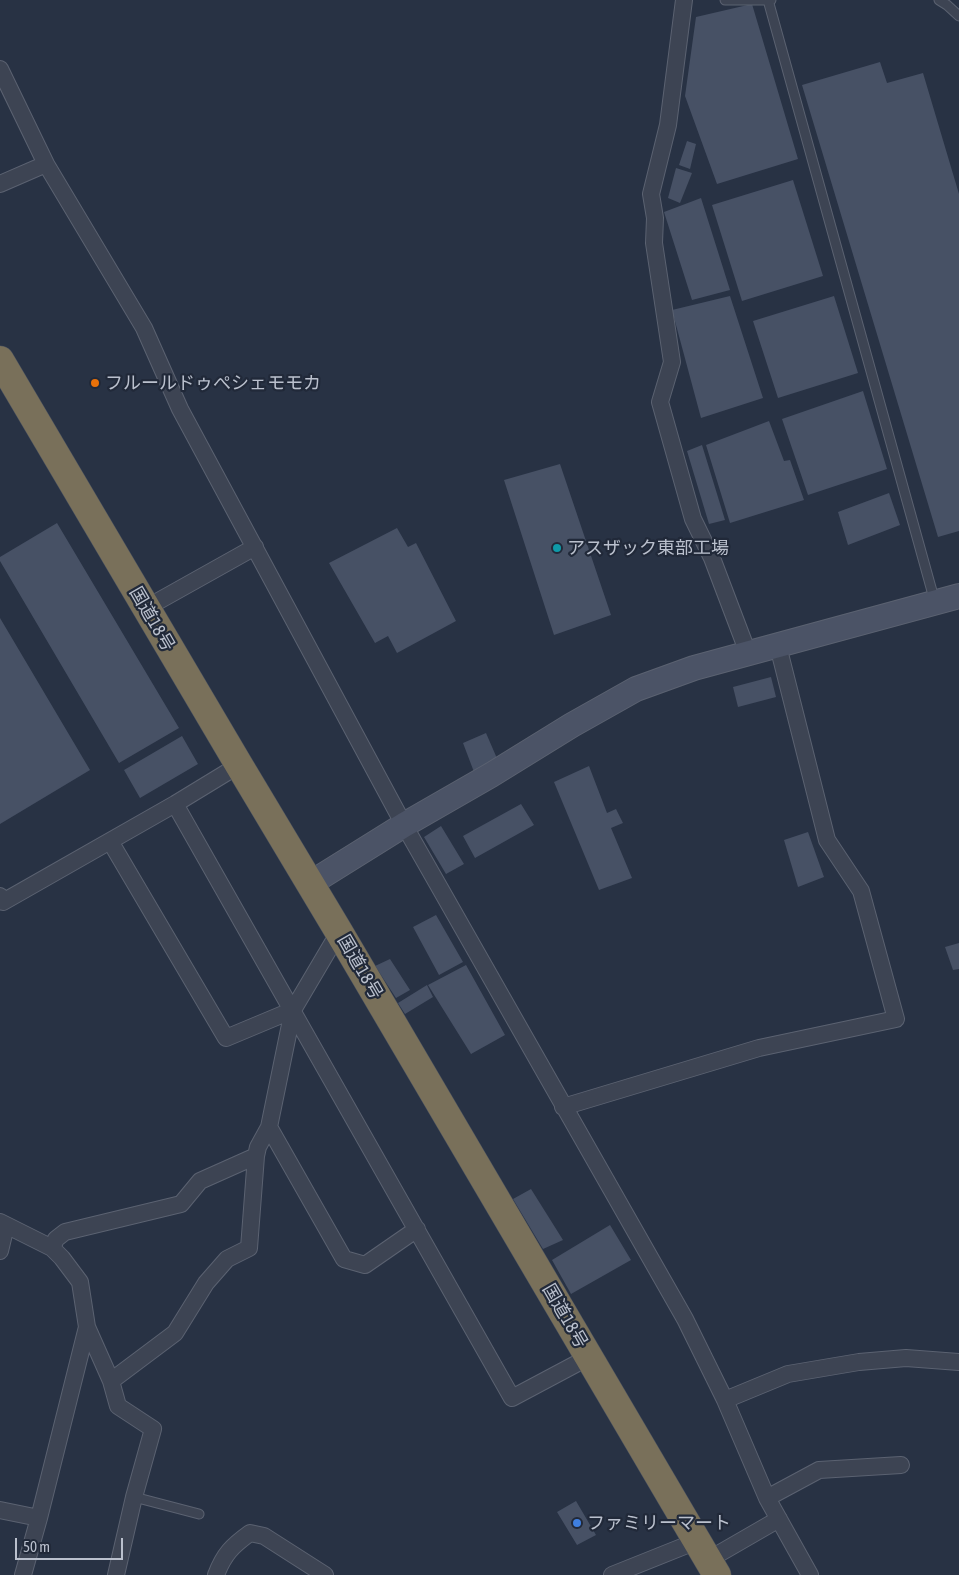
<!DOCTYPE html>
<meta charset="utf-8">
<style>
body{margin:0}
#map{position:relative;width:959px;height:1575px;overflow:hidden;background:#283244;font-family:"Asap Condensed",sans-serif}
canvas{display:block}
.scale{position:absolute;left:15px;top:1538px;width:108px;height:22px;box-sizing:border-box;border:2px solid #bac0cd;border-top:0;padding-left:6px;font-size:15px;line-height:18px;white-space:nowrap;color:#bac0cd;-webkit-text-stroke:4px #212939;paint-order:stroke}
</style>
<div id="map">
<canvas width="959" height="1575"></canvas>
<div class="scale">50 m</div>
</div>
<script>
const context = document.querySelector('canvas').getContext('2d');
context.lineJoin = 'round';
function fillPath(path, color) { context.fillStyle = color; context.fill(path, 'evenodd'); }
function trace(path, color, width, dash) { context.strokeStyle = color; context.lineWidth = width; context.lineCap = dash ? 'butt' : 'round'; context.setLineDash(dash || []); context.stroke(path); }
function write(font, color, halo, rows, align = 'center') {
  context.font = font + ' "Asap Condensed","Noto Sans JP",sans-serif'; context.lineWidth = 4.5; context.setLineDash([]); context.textBaseline = 'middle'; context.strokeStyle = halo; context.fillStyle = color; for (const [text, x, y, turn = 0] of rows) {
    context.save(); context.translate(x, y); context.rotate((+turn || 0) * Math.PI / 180); context.textAlign = isNaN(turn) ? turn : align; if (halo) context.strokeText(text, 0, 0); context.fillText(text, 0, 0); context.restore();
  }
}
fillPath(new Path2D(`
 M 752,4 L 798,159 L 717,184 L 685,96 L 696,17 Z
 M 880,62 L 887,83 L 923,73 L 959,194 L 959,531 L 938,537 L 802,85 Z
 M 687,141 L 696,144 L 690,169 L 679,165 Z
 M 676,168 L 692,173 L 680,203 L 668,198 Z
 M 793,180 L 823,276 L 742,301 L 712,205 Z
 M 701,198 L 730,290 L 692,300 L 664,212 Z
 M 730,296 L 763,398 L 701,418 L 672,310 Z
 M 834,296 L 858,373 L 778,398 L 753,321 Z
 M 863,391 L 887,469 L 808,495 L 782,419 Z
 M 769,421 L 784,461 L 790,460 L 804,500 L 730,523 L 706,445 Z
 M 702,445 L 725,520 L 709,524 L 687,451 Z
 M 560,464 L 611,615 L 554,635 L 504,480 Z
 M 889,493 L 900,525 L 848,545 L 838,512 Z
 M 57,523 L 179,728 L 119,763 L 0,561 L 0,557 Z
 M 397,528 L 408,547 L 416,543 L 456,621 L 397,653 L 388,636 L 375,643 L 329,563 Z
 M 0,618 L 90,770 L 0,824 Z
 M 771,677 L 776,697 L 738,707 L 733,687 Z
 M 486,733 L 499,763 L 474,772 L 463,743 Z
 M 182,736 L 198,764 L 140,798 L 124,770 Z
 M 589,766 L 607,813 L 616,809 L 623,823 L 611,828 L 632,878 L 599,890 L 554,782 Z
 M 521,804 L 534,825 L 475,858 L 463,836 Z
 M 441,826 L 464,864 L 446,874 L 424,837 Z
 M 808,832 L 824,877 L 798,887 L 784,840 Z
 M 436,915 L 463,962 L 439,975 L 413,927 Z
 M 959,943 L 959,969 L 953,970 L 945,947 Z
 M 390,959 L 410,990 L 396,998 L 375,966 Z
 M 466,965 L 505,1035 L 471,1054 L 428,985 Z
 M 427,985 L 433,997 L 405,1014 L 398,1003 Z
 M 531,1189 L 563,1240 L 543,1249 L 513,1199 Z
 M 610,1225 L 631,1260 L 571,1294 L 552,1260 Z
 M 576,1501 L 596,1535 L 577,1545 L 557,1512 Z`), '#475165');
const lane = new Path2D(`
 M 725,0 L 771,0
 M 768,0 L 935,602
 M 939,0 L 947,5 L 959,16
 M 134,1497 L 199,1514`);
const street = new Path2D(`
 M 684,0 L 668,125 L 651,194 L 655,218 L 654,243 L 672,362 L 660,402 L 693,519 L 712,558 L 748,653
 M 0,69 L 46,164 L 144,328 L 180,409 L 404,825 L 685,1319 L 725,1400 L 767,1498 L 810,1575
 M 0,184 L 46,164
 M 146,608 L 255,547
 M 175,804 L 512,1398 L 589,1357
 M 110,841 L 226,1038 L 293,1010
 M 0,896 L 3,902 L 175,804 L 239,765
 M 563,1107 L 759,1048 L 896,1019 L 861,891 L 827,840 L 778,646
 M 269,1127 L 344,1259 L 365,1265 L 417,1229
 M 0,1222 L 52,1248 L 62,1258 L 80,1282 L 87,1327 L 111,1381 L 118,1406 L 153,1429 L 134,1497 L 116,1575
 M 52,1248 L 56,1239 L 65,1232 L 181,1204 L 200,1181 L 256,1156
 M 0,1251 L 6,1226
 M 111,1381 L 175,1333 L 206,1283 L 227,1259 L 249,1248 L 256,1156 L 258,1147 L 269,1127 L 293,1010 L 339,932
 M 725,1400 L 788,1374 L 859,1362 L 906,1358 L 959,1362
 M 767,1498 L 819,1470 L 901,1465
 M 0,1510 L 39,1518
 M 708,1560 L 779,1519
 M 23,1575 L 39,1518 L 87,1327
 M 216,1575 C 224,1554 232,1546 250,1533 L 264,1536 L 325,1575
 M 612,1575 L 697,1541`);
const secondary = new Path2D(`
 M 311,883 L 404,825 L 491,775 L 572,725 L 636,689 L 694,668 L 959,596`);
const highway = new Path2D(`
 M 0,360 L 239,765 L 339,932 L 717,1575`);
trace(lane, '#5b6271', 11);
trace(street, '#5b6271', 18);
trace(secondary, '#5b6271', 26);
trace(highway, '#474f5e', 29);
trace(lane, '#3d4453', 9);
trace(street, '#3d4453', 16);
trace(secondary, '#4b5366', 24);
trace(highway, '#79705a', 28);
for (const [x, y, r, color] of [
 [95,383,5,"#e8710a"],
 [557,548,5,"#0f9aa8"],
 [577,1523,5,"#3f7fe0"]
]) { const dot = new Path2D(); dot.arc(x, y, r, 0, 2 * Math.PI); context.fillStyle = color; context.fill(dot); trace(dot, '#212939', 2); }
write('18px', '#bac0cd', '#212939', [
 ["フルールドゥぺシェモモカ",105,383],
 ["アスザック東部工場",567,548],
 ["ファミリーマート",587,1523]
], 'left');
write('18px', '#bac0cd', '#212939', [
 ["国道18号",152,619,60],
 ["国道18号",360,967,60],
 ["国道18号",565,1316,60]
]);
</script>
